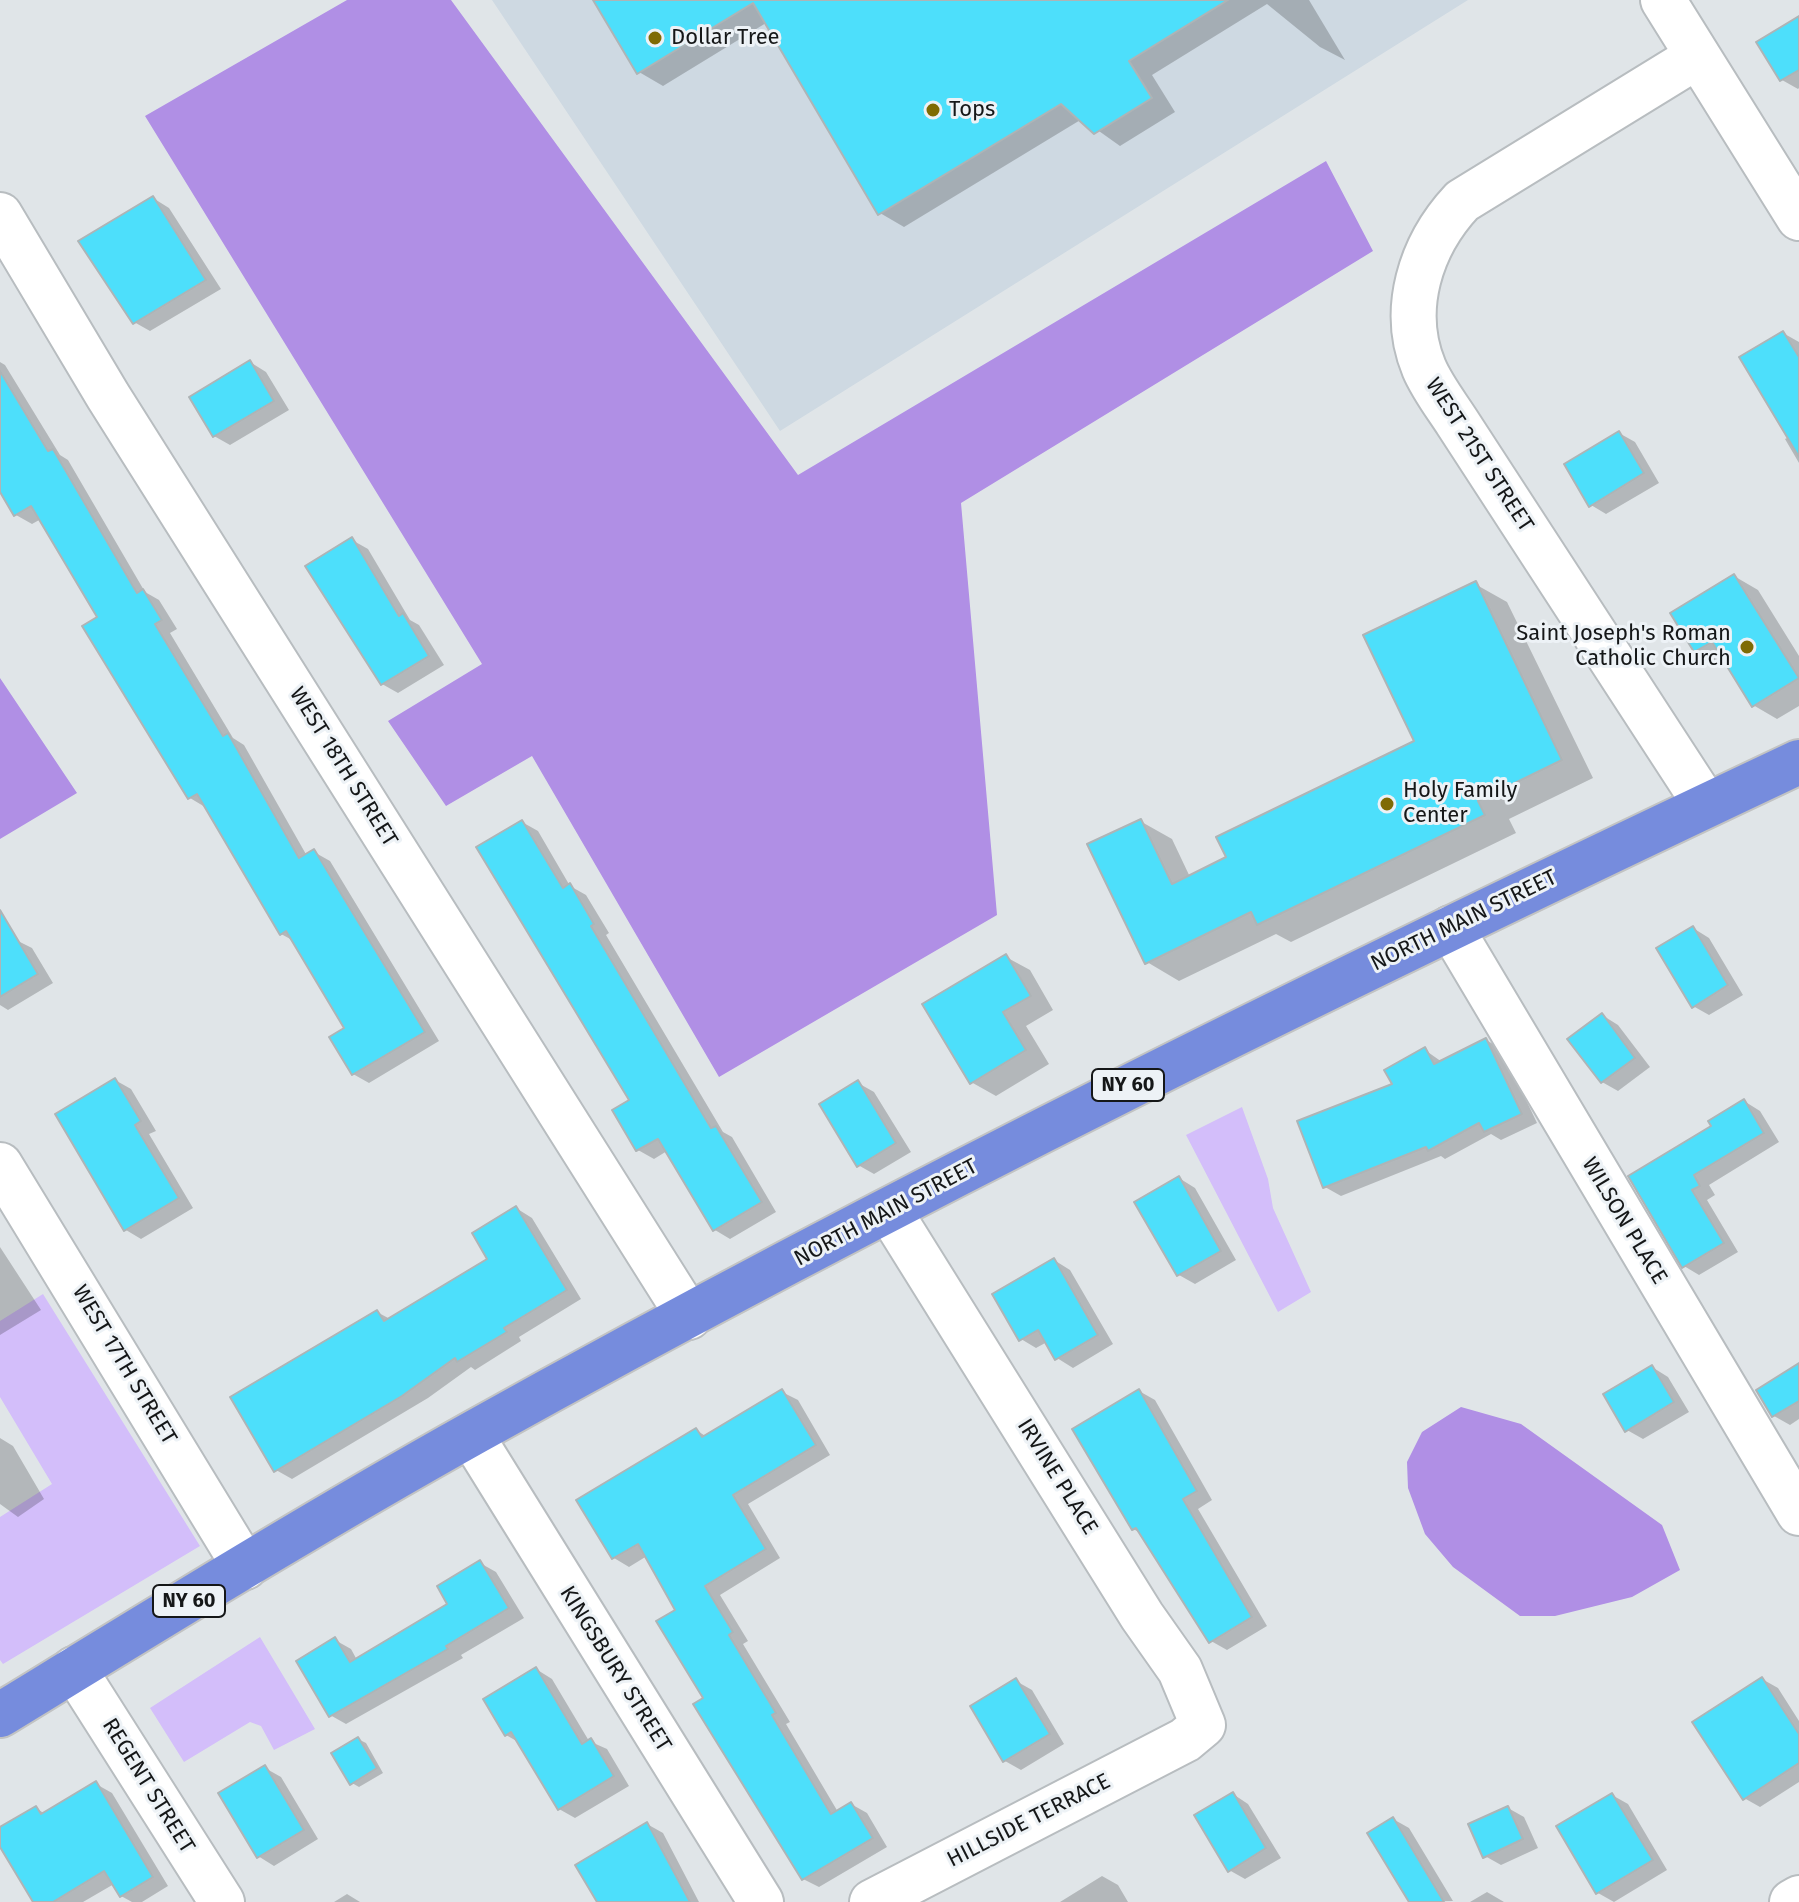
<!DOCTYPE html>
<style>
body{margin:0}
canvas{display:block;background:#e0e5e8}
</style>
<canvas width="1799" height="1902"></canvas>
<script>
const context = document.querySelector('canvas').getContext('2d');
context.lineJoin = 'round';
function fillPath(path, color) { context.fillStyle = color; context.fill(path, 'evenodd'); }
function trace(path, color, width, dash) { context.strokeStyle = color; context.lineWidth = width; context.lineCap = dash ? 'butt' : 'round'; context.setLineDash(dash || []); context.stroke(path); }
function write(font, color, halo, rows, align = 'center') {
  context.font = font + ' "Fira Sans",sans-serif'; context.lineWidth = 6; context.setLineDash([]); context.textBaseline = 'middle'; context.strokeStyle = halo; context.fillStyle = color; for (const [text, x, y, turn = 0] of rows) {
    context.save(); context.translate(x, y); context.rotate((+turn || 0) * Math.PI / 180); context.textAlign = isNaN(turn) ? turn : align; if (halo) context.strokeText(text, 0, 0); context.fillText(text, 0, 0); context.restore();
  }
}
fillPath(new Path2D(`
 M 492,0 L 1468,0 L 780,431 Z`), '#ced9e2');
fillPath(new Path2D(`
 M 1242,1107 L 1268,1179 L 1273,1208 L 1311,1292 L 1278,1312 L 1186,1135 Z
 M 43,1294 L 200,1546 L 3,1664 L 0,1660 L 0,1517 L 52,1484 L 0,1397 L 0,1321 Z
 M 260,1637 L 315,1729 L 274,1750 L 261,1726 L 250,1722 L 184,1762 L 150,1708 Z`), '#d3befa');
fillPath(new Path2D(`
 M 347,0 L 451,0 L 798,475 L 1326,161 L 1373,251 L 961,503 L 997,915 L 719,1077 L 532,756 L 446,806 L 388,721 L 482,664 L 145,116 Z
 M 0,678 L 77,793 L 0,839 Z
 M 1461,1407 L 1521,1424 L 1662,1525 L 1680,1570 L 1632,1597 L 1555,1616 L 1520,1616 L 1453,1567 L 1425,1534 L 1408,1488 L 1407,1462 L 1422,1432 Z`), '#b08fe5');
fillPath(new Path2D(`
 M 595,0 L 1309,0 L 1345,60 L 1320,47 L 1267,4 L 1152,75 L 1175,112 L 1120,146 L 1082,119 L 904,227 L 880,213 L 766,23 L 663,86 L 639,72 Z
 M 1799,19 L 1799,88 L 1798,89 L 1782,80 Z
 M 153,198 L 169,208 L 221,289 L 150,331 L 134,322 Z
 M 1783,333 L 1799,342 L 1799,463 L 1785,439 L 1789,437 Z
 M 0,362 L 5,365 L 60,455 L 68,460 L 145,592 L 159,600 L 177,629 L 170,633 L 233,738 L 244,745 L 307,856 L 314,852 L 330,861 L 439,1041 L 369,1083 L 353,1074 L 347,1028 L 294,941 L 281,934 L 205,807 L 190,798 L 100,617 L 41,519 L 32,524 L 16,515 L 0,488 Z
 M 250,362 L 266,372 L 289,410 L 230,445 L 214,436 Z
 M 1619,433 L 1635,442 L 1659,483 L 1606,514 L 1591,505 Z
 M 352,540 L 368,549 L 410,620 L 419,625 L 444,665 L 398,693 L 382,684 Z
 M 1734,576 L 1758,590 L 1799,656 L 1799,706 L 1777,719 L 1753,705 L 1726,661 L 1720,665 L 1695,651 Z
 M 1475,584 L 1507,602 L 1593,778 L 1509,819 L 1516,833 L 1291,942 L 1276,934 L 1179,981 L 1147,962 L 1140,821 L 1172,839 L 1190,877 L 1229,858 L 1417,742 Z
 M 522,822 L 538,831 L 570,886 L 586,895 L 609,933 L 606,935 L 723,1132 L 732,1137 L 776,1212 L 730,1239 L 715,1230 L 667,1151 L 654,1159 L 638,1150 L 631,1101 Z
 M 0,910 L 18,941 L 32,948 L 53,983 L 8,1010 L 0,1005 Z
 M 1693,928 L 1709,938 L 1743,995 L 1709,1015 L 1693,1006 Z
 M 1006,957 L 1030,970 L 1053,1010 L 1026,1026 L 1049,1064 L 996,1096 L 971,1082 Z
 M 1602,1015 L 1618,1025 L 1650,1067 L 1618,1091 L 1602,1082 Z
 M 1486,1040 L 1502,1049 L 1537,1123 L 1501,1140 L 1491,1134 L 1445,1159 L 1441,1156 L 1341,1196 L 1325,1187 L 1394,1085 L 1425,1050 L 1442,1062 Z
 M 115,1080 L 131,1089 L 156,1131 L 149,1134 L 193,1208 L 141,1239 L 126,1230 Z
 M 858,1083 L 874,1092 L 911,1152 L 874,1174 L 858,1165 Z
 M 1744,1101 L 1760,1111 L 1779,1142 L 1709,1185 L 1715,1195 L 1707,1200 L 1738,1252 L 1699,1275 L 1684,1266 L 1630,1177 L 1714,1127 Z
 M 1179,1178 L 1195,1188 L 1236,1260 L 1195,1284 L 1179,1275 Z
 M 516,1208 L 532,1218 L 581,1299 L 519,1337 L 521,1341 L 475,1370 L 471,1367 L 428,1398 L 292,1479 L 276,1470 L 377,1312 L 390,1319 L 490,1259 Z
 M 0,1247 L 41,1310 L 0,1335 Z
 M 1054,1260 L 1070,1270 L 1113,1344 L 1073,1368 L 1057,1358 L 1047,1342 L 1036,1348 L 1021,1339 Z
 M 1652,1367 L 1668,1377 L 1689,1412 L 1643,1439 L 1627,1430 Z
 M 1799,1368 L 1799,1419 L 1790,1425 L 1774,1416 Z
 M 1139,1391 L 1155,1400 L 1212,1500 L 1198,1509 L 1267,1626 L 1227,1650 L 1211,1641 L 1143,1534 L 1133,1529 Z
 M 782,1392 L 798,1400 L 830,1455 L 748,1504 L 780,1558 L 720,1595 L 748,1641 L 743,1644 L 790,1722 L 786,1724 L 838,1812 L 851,1804 L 867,1813 L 887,1847 L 819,1887 L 803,1879 L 706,1699 L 677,1611 L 647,1556 L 629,1567 L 614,1558 L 696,1430 L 707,1437 Z
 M 0,1438 L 13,1446 L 44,1499 L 18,1517 L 0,1504 Z
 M 480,1563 L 496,1572 L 524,1618 L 461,1655 L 463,1658 L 346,1724 L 330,1715 L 335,1640 L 351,1649 L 357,1660 L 450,1604 Z
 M 536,1669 L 552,1679 L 589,1741 L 607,1749 L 629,1786 L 575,1818 L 559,1809 L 520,1743 L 506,1735 Z
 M 1762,1679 L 1778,1688 L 1799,1721 L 1799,1782 L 1760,1807 L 1744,1798 Z
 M 1016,1681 L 1032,1690 L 1064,1744 L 1021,1770 L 1005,1761 Z
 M 358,1739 L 366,1743 L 383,1773 L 359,1787 L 352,1783 Z
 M 265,1768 L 281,1777 L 318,1839 L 274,1866 L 258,1856 Z
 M 96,1784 L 112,1793 L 168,1886 L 142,1902 L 132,1902 L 121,1896 L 114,1884 L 83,1902 L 35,1902 L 0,1843 L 0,1830 L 36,1808 L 45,1814 Z
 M 1233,1794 L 1248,1804 L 1281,1858 L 1245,1879 L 1229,1870 Z
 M 1612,1795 L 1628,1804 L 1667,1870 L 1614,1902 L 1598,1893 Z
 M 1508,1808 L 1524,1817 L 1538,1848 L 1501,1865 L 1485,1856 Z
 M 1393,1819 L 1409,1828 L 1453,1901 L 1411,1902 Z
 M 647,1824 L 663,1833 L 699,1902 L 601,1902 Z
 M 1102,1876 L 1118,1885 L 1128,1902 L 1060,1902 Z
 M 1487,1892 L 1504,1902 L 1470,1902 Z
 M 347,1894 L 360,1902 L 334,1902 Z`), '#0003');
const building = new Path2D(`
 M 593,0 L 1228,0 L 1129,61 L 1152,98 L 1094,134 L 1061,104 L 878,215 L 753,3 L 637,74 Z
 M 1799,16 L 1799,70 L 1780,81 L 1756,42 Z
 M 153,196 L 206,280 L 133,324 L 78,241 Z
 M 1783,331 L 1799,357 L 1799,457 L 1739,357 Z
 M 250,360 L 274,401 L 213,437 L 189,397 Z
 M 0,371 L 48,451 L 53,449 L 137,593 L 143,589 L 162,620 L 155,624 L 223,736 L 228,733 L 299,858 L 314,849 L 425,1032 L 352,1075 L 329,1037 L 344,1028 L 286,931 L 280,935 L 197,794 L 188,799 L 82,626 L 97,617 L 31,506 L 14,516 L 0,492 Z
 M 1619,431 L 1644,473 L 1589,507 L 1564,464 Z
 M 352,537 L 399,616 L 403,613 L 429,656 L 381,685 L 305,566 Z
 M 1734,574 L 1799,678 L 1752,707 L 1712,642 L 1694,652 L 1670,613 Z
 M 1476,581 L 1562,760 L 1478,801 L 1485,815 L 1257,925 L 1251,912 L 1145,964 L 1087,844 L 1141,819 L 1172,884 L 1226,857 L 1216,837 L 1414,741 L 1363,635 Z
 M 522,820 L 563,888 L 570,883 L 594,924 L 591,926 L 711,1128 L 716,1126 L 762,1202 L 713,1231 L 658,1139 L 636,1151 L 612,1110 L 629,1100 L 476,847 Z
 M 0,910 L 38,974 L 0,997 Z
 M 1693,926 L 1728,985 L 1692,1008 L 1656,948 Z
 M 1006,954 L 1031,996 L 1003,1012 L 1026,1050 L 970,1084 L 922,1004 Z
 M 1602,1013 L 1635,1058 L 1601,1083 L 1567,1039 Z
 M 1486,1038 L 1522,1114 L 1484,1132 L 1479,1123 L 1428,1151 L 1426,1147 L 1323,1188 L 1297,1121 L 1392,1084 L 1384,1070 L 1425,1047 L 1434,1064 Z
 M 115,1078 L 141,1121 L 135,1125 L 179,1198 L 124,1231 L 55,1114 Z
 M 858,1080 L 896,1143 L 857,1167 L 819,1104 Z
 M 1744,1099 L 1764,1133 L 1694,1175 L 1700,1186 L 1692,1190 L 1724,1243 L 1682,1268 L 1628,1176 L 1711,1126 L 1708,1121 Z
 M 1179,1176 L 1221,1251 L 1177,1276 L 1134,1202 Z
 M 516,1206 L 567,1290 L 504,1328 L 507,1332 L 457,1362 L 455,1358 L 402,1396 L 274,1472 L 230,1397 L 377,1310 L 384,1321 L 487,1259 L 472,1233 Z
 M 1054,1258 L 1098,1335 L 1055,1360 L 1038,1330 L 1019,1341 L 992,1294 Z
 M 1799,1363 L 1799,1401 L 1772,1417 L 1756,1390 Z
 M 1652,1365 L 1674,1402 L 1625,1432 L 1603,1394 Z
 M 782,1389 L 816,1445 L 733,1495 L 766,1549 L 705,1586 L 733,1632 L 729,1635 L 776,1713 L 772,1715 L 831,1814 L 851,1802 L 873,1838 L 802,1880 L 693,1704 L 703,1698 L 656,1621 L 675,1610 L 638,1544 L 612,1559 L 576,1500 L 696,1428 L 702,1437 Z
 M 1139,1389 L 1197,1491 L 1183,1499 L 1252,1617 L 1209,1643 L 1136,1528 L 1132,1530 L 1072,1429 Z
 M 480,1560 L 509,1608 L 446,1646 L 448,1649 L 329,1717 L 296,1661 L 335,1637 L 350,1662 L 447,1604 L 437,1586 Z
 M 536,1667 L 582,1744 L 591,1738 L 614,1776 L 558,1810 L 511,1732 L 505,1736 L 483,1699 Z
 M 1762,1677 L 1799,1734 L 1799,1763 L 1743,1800 L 1692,1722 Z
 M 1016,1678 L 1050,1734 L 1003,1762 L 970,1706 Z
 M 358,1737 L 377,1768 L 350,1785 L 331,1753 Z
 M 265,1765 L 304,1830 L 257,1858 L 218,1793 Z
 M 96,1781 L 153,1877 L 120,1897 L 104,1871 L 53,1902 L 33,1902 L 0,1847 L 0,1827 L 36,1806 L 41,1814 Z
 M 1233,1792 L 1266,1848 L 1228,1872 L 1194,1815 Z
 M 1612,1793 L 1653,1860 L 1596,1894 L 1556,1826 Z
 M 1508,1806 L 1523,1839 L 1483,1858 L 1468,1824 Z
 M 1393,1817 L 1444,1902 L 1409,1902 L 1367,1833 Z
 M 647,1822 L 690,1902 L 597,1902 L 575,1865 Z`);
fillPath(building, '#4ddffb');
trace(building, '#aeb4b6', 2);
const street = new Path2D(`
 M 1663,0 L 1799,218
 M 1698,56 L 1462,201 C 1420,246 1400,310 1424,368 C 1432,387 1446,405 1457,422 L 1706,805
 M 0,215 L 108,396 L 689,1317
 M 1451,928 L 1799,1513
 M 0,1165 L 245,1567
 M 471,1435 L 761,1902
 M 74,1669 L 222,1902
 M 872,1902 L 1185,1740 L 1203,1725 L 1180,1670 L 1142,1616 L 890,1212
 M 1792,1902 L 1799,1898`);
const highway = new Path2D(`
 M 0,1715 C 157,1619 314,1522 475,1432 C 907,1191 1352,973 1799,762`);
trace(street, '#b8bdc0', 48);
trace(highway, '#c2c3c3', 48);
trace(street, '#fff', 44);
trace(highway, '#768cdd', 44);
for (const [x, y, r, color] of [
 [655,38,8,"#7f6b04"],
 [933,110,8,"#7f6b04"],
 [1747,647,8,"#7f6b04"],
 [1387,804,8,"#7f6b04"]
]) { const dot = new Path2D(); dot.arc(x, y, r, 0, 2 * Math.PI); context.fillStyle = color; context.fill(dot); trace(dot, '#edf2f6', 3); }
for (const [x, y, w] of [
 [1128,1085,72],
 [189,1601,72]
]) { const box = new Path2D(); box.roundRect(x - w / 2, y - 16, w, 32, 6); context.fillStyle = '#edf2f6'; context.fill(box); trace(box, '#151718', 2); }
write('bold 20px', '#151718', null, [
 ["NY 60",1128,1085],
 ["NY 60",189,1601]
]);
write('22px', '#151718', '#edf2f6', [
 ["Dollar Tree",671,38],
 ["Tops",949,110],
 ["Saint Joseph's Roman",1731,634,"right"],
 ["Catholic Church",1731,659,"right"],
 ["Holy Family",1403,791],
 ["Center",1403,816]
], 'left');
write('22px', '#151718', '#edf2f6', [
 ["WEST 21ST STREET",1479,455,57],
 ["WEST 18TH STREET",343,767,58],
 ["NORTH MAIN STREET",1464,921,-26],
 ["NORTH MAIN STREET",886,1213,-28],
 ["WILSON PLACE",1624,1221,59],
 ["WEST 17TH STREET",124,1365,59],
 ["IRVINE PLACE",1057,1477,58],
 ["KINGSBURY STREET",615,1669,58],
 ["REGENT STREET",148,1786,58],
 ["HILLSIDE TERRACE",1029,1821,-27]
]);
</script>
